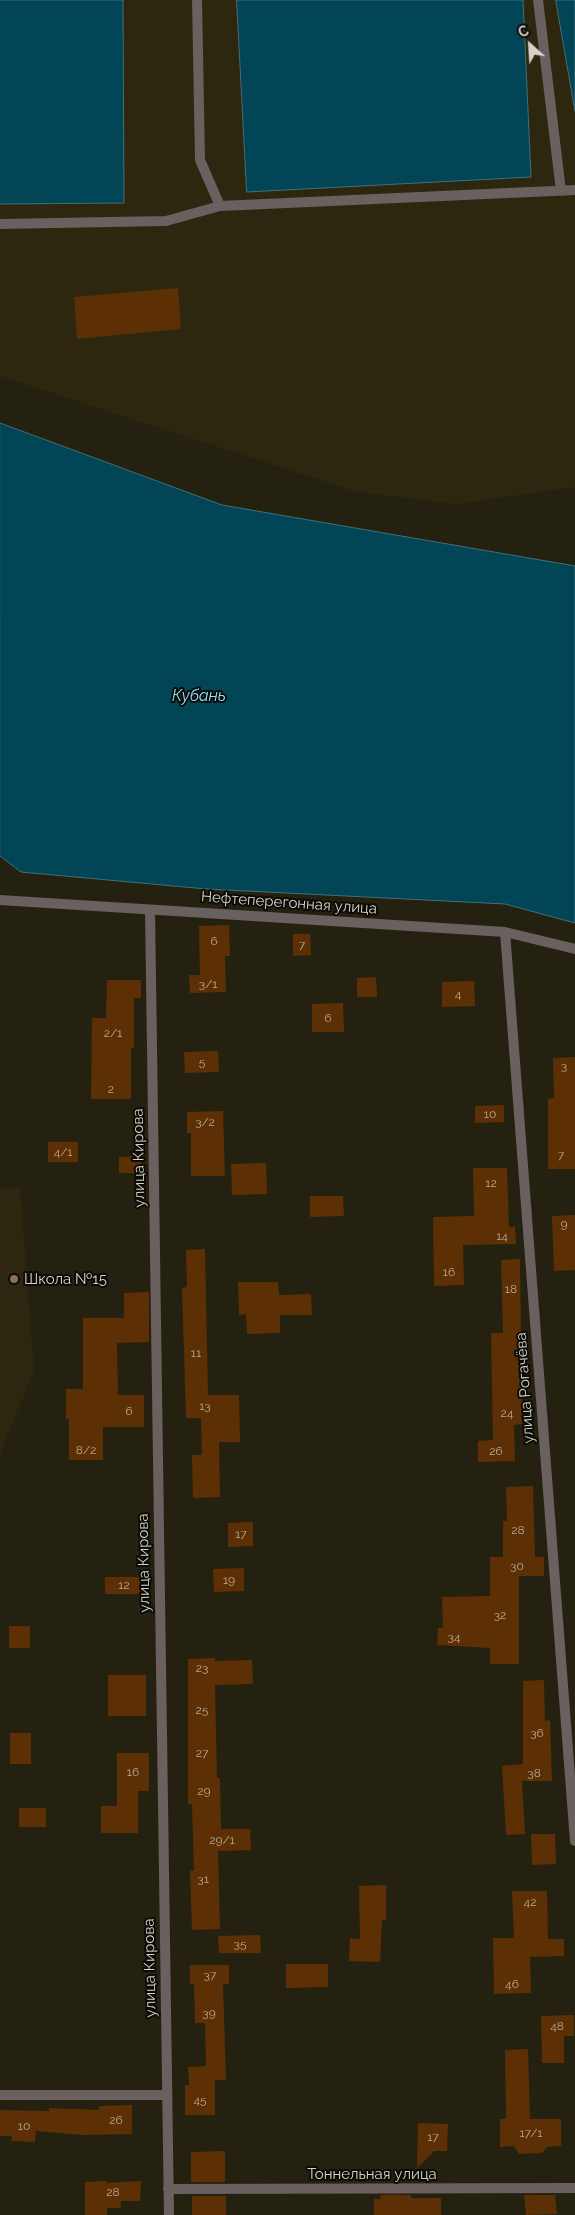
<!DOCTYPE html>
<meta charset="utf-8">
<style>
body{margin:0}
#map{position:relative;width:575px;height:2215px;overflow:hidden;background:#252111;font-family:Raleway,sans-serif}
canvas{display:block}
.north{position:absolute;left:505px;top:20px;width:50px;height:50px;-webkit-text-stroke:4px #0c0a05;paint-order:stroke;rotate:334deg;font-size:14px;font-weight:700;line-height:20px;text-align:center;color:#d5d3c8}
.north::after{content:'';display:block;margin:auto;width:18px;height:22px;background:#d5d3c8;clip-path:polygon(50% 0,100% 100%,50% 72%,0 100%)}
</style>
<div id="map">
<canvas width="575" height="2215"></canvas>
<div class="north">С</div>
</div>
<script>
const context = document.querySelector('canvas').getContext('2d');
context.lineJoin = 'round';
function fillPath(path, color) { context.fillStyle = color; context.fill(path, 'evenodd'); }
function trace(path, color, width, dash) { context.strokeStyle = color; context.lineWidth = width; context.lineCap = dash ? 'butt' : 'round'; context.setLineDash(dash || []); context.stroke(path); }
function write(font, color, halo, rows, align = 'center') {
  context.font = font + ' Raleway,sans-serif'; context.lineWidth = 4; context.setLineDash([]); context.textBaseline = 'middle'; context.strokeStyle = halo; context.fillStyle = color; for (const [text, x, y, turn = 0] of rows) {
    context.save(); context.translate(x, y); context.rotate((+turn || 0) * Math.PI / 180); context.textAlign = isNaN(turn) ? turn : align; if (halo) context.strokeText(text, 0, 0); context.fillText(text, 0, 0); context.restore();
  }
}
fillPath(new Path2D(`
 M 0,0 L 575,0 L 575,487 L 456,504 L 357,492 L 0,376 Z
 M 0,1187 L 20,1188 L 34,1371 L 9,1431 L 0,1458 Z`), '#2d2710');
const water = new Path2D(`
 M 0,0 L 123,0 L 124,203 L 0,204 Z
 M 237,0 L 523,0 L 531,177 L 247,192 Z
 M 556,0 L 575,0 L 575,111 Z
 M 0,423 L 222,505 L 575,566 L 575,923 L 505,904 L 206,889 L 21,872 L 0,856 Z`);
fillPath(water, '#024556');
trace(water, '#417078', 1);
fillPath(new Path2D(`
 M 178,288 L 181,329 L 77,339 L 74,297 Z
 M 229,925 L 230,956 L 225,956 L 226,992 L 190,993 L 189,975 L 200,975 L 199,926 Z
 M 293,934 L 310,934 L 311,955 L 293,956 Z
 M 376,977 L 377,997 L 357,997 L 357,978 Z
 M 107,980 L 141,980 L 141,998 L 134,998 L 134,1048 L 131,1048 L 131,1099 L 91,1099 L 92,1018 L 106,1018 Z
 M 474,981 L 475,1006 L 442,1007 L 442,982 Z
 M 343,1003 L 344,1032 L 312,1032 L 312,1004 Z
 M 218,1051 L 219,1072 L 185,1073 L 184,1052 Z
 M 575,1057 L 575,1169 L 548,1169 L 548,1099 L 554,1098 L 553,1058 Z
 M 504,1105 L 504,1122 L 475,1123 L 475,1106 Z
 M 223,1111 L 225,1176 L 191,1176 L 191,1133 L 187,1133 L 187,1112 Z
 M 48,1142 L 78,1142 L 78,1162 L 48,1162 Z
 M 141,1156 L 141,1173 L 119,1173 L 119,1157 Z
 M 266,1163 L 267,1194 L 232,1195 L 231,1164 Z
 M 473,1168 L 507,1168 L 509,1227 L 515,1227 L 516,1244 L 463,1245 L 464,1285 L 434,1286 L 433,1217 L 474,1216 Z
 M 310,1196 L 343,1196 L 344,1216 L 310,1217 Z
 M 575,1215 L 575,1270 L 554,1271 L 552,1216 Z
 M 205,1249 L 208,1395 L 239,1395 L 240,1442 L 219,1442 L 220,1497 L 193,1498 L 192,1455 L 202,1455 L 201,1418 L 186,1418 L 182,1288 L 187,1287 L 186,1250 Z
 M 520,1259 L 522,1424 L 514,1425 L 515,1461 L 478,1462 L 478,1441 L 493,1440 L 491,1333 L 503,1333 L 501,1260 Z
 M 238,1282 L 278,1282 L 279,1295 L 311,1294 L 312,1315 L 280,1315 L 280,1333 L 247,1334 L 246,1314 L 239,1315 Z
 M 149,1292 L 149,1342 L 117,1343 L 118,1395 L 144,1395 L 144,1427 L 103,1427 L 103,1460 L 69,1460 L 69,1419 L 66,1419 L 66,1389 L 83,1389 L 83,1318 L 124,1318 L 124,1293 Z
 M 533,1486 L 535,1557 L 544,1557 L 544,1576 L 519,1576 L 519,1664 L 490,1664 L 490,1648 L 437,1645 L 438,1628 L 443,1628 L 442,1597 L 490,1596 L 490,1557 L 503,1557 L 503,1521 L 507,1521 L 506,1487 Z
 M 253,1522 L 253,1546 L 228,1547 L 228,1523 Z
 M 244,1568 L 244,1591 L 214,1592 L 213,1569 Z
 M 105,1577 L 144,1577 L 144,1594 L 105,1594 Z
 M 9,1626 L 30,1626 L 30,1648 L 9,1648 Z
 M 215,1658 L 215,1661 L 252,1660 L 253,1684 L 215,1685 L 217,1778 L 220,1778 L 221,1829 L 250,1829 L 251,1850 L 218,1851 L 220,1929 L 192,1930 L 190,1871 L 194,1871 L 192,1804 L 188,1804 L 188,1659 Z
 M 108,1675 L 146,1675 L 146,1716 L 108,1716 Z
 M 544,1680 L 545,1721 L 550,1720 L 552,1781 L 522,1781 L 525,1834 L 506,1835 L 502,1766 L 523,1764 L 523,1681 Z
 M 10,1733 L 31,1733 L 31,1764 L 10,1764 Z
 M 117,1753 L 149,1753 L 149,1791 L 138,1791 L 138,1833 L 101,1833 L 101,1806 L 117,1806 Z
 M 19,1808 L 46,1808 L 46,1827 L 19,1827 Z
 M 531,1834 L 555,1834 L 556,1864 L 532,1865 Z
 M 386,1885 L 386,1920 L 382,1920 L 380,1962 L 349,1961 L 350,1938 L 360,1939 L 359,1886 Z
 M 512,1891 L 547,1891 L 548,1939 L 564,1939 L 564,1956 L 530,1957 L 531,1993 L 494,1994 L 493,1938 L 514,1938 Z
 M 260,1935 L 261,1953 L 219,1953 L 218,1936 Z
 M 286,1964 L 328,1964 L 328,1987 L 286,1988 Z
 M 190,1965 L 229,1965 L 229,1984 L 223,1984 L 226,2080 L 215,2080 L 215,2115 L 185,2115 L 185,2085 L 189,2085 L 188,2067 L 206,2066 L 205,2023 L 195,2023 L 194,1984 L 190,1984 Z
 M 574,2015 L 574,2036 L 564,2036 L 564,2063 L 542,2063 L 541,2016 Z
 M 528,2049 L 530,2119 L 561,2119 L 561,2146 L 547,2147 L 542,2153 L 519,2154 L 514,2146 L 500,2147 L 500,2119 L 506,2119 L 505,2050 Z
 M 132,2105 L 132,2134 L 83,2135 L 36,2131 L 35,2142 L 11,2141 L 12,2136 L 0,2136 L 0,2110 L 49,2111 L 49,2108 L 99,2110 L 99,2106 Z
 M 418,2123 L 448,2124 L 447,2151 L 434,2151 L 417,2168 Z
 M 225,2151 L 225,2182 L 191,2182 L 191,2152 Z
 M 107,2181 L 107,2183 L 141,2181 L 140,2201 L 121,2201 L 121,2208 L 107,2208 L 107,2215 L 85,2215 L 85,2182 Z
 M 380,2195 L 411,2195 L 411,2198 L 441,2198 L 441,2215 L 374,2215 L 374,2199 L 381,2199 Z
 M 524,2195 L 555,2195 L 557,2214 L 526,2215 Z
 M 192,2196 L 226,2196 L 226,2215 L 192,2215 Z`), '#5c3004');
trace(new Path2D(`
 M 197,0 L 200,160 L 220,206
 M 538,0 L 561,191
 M 0,224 L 166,221 L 220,206 L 575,190`), '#6a6060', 10);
trace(new Path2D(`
 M 0,900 L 505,932 L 575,949
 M 150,910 L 169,2215
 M 505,932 L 575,1841
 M 0,2095 L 167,2095
 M 168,2189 L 575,2188`), '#6a6060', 10);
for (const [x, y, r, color] of [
 [14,1279,5,"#8d6e63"]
]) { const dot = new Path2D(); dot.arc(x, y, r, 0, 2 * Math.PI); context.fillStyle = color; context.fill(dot); trace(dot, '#0c0a05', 2); }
write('12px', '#b7aa97', null, [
 ["6",214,941],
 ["7",302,945],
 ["3/1",208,984],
 ["4",458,994],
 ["6",328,1018],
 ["2/1",113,1033],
 ["5",202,1062],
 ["3",564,1066],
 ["2",111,1089],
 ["10",490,1114],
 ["3/2",205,1122],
 ["4/1",63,1152],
 ["7",561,1155],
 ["12",491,1183],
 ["9",564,1224],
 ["14",502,1236],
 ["16",449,1272],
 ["18",511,1289],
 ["11",196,1353],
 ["13",205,1406],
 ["6",129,1411],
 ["24",507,1413],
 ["8/2",86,1450],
 ["26",496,1451],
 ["28",518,1530],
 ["17",241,1534],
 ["30",517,1566],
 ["19",229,1580],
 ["12",124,1585],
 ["32",500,1615],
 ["34",454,1637],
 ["23",202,1668],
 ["25",202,1710],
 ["36",537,1733],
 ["27",202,1753],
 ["16",133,1772],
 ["38",534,1773],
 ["29",204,1791],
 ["29/1",222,1840],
 ["31",203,1879],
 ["42",530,1902],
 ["35",240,1944],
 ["37",210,1975],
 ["46",512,1984],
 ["39",209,2013],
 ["48",557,2026],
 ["45",200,2100],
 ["26",116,2120],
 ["10",24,2126],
 ["17/1",531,2133],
 ["17",433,2137],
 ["28",113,2192]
]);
write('15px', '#d5d3c8', '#0c0a05', [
 ["Нефтеперегонная улица",289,903,4],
 ["улица Кирова",139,1158,-91],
 ["улица Рогачёва",525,1388,-94],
 ["улица Кирова",144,1563,-91],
 ["улица Кирова",150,1968,-91],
 ["Тоннельная улица",372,2174]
]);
write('15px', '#d5d3c8', '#0c0a05', [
 ["Школа №15",24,1279]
], 'left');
write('italic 16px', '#8ee1fd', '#0c0a05', [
 ["Кубань",199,696]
]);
</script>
